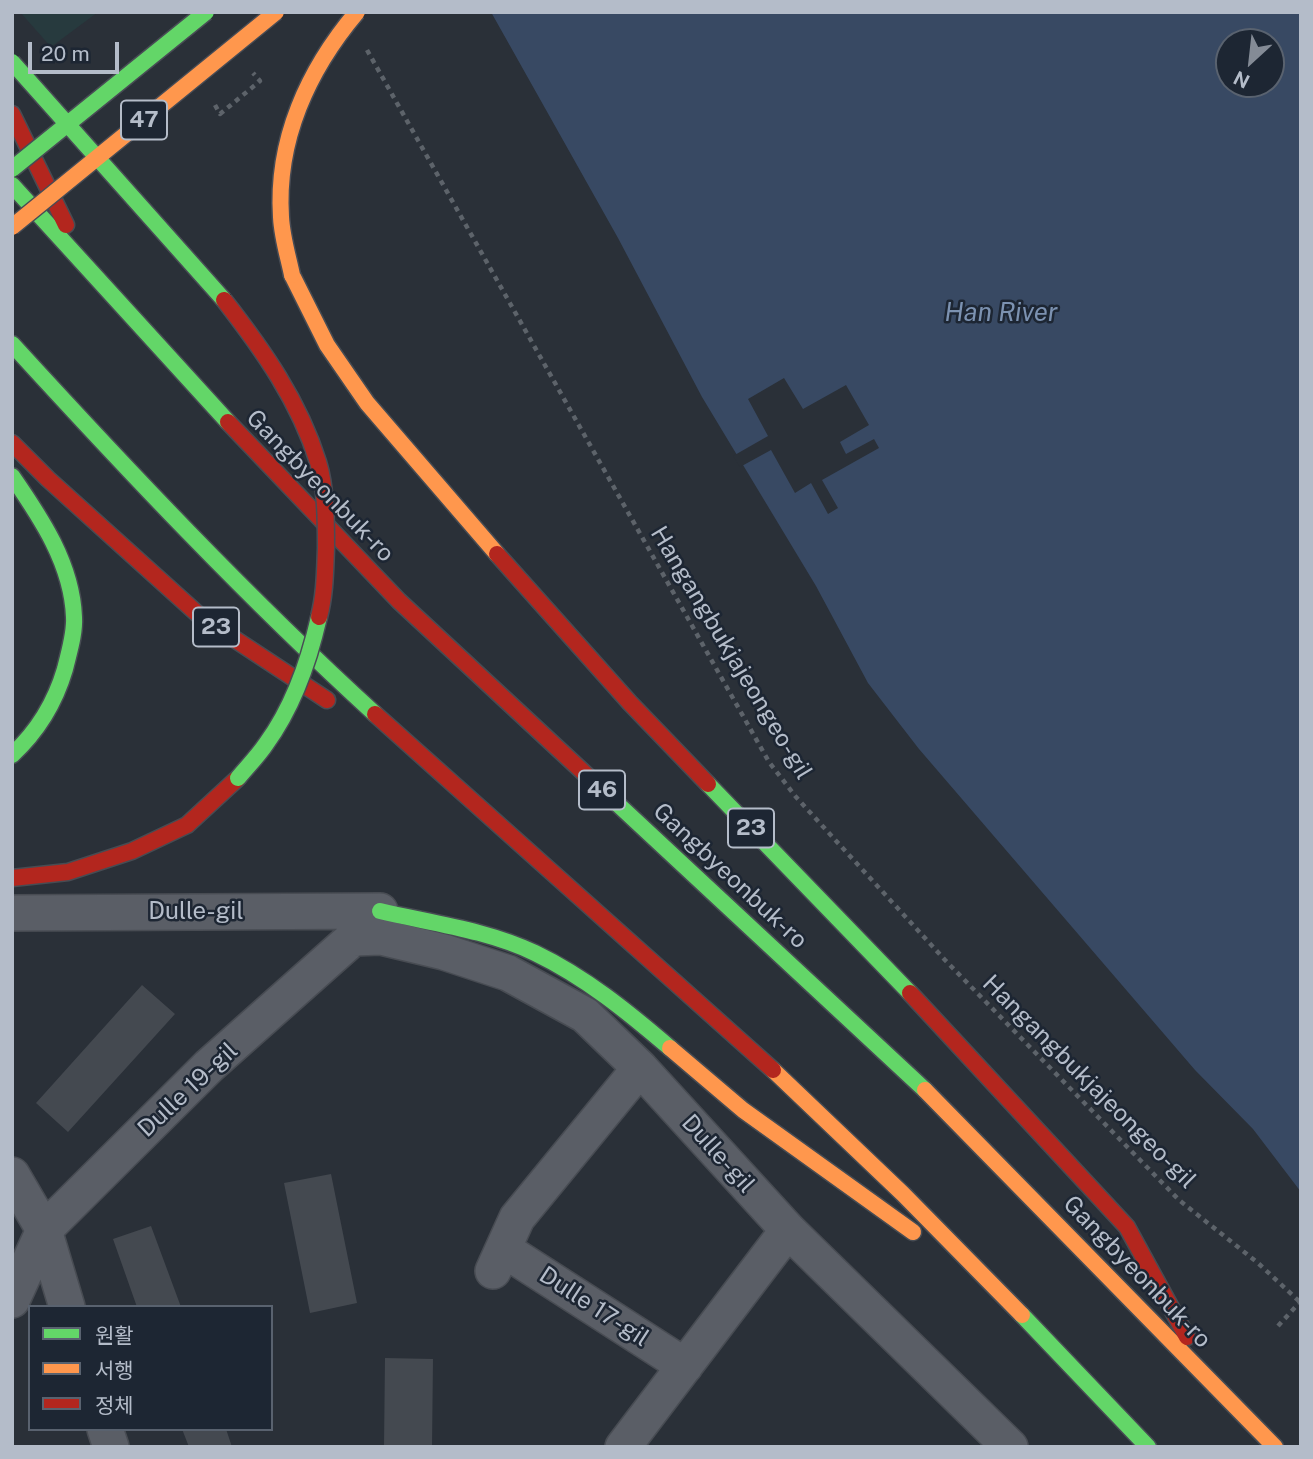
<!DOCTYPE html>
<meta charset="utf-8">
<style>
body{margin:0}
#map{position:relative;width:1313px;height:1459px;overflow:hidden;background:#2a3038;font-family:"Public Sans","Noto Sans KR",sans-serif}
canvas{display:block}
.frame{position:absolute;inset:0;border:14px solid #b4bcc9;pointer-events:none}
.legend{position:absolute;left:28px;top:1305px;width:245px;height:126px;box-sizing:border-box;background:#1d2633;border:2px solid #59626f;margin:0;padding:9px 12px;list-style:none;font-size:21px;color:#b4bcc9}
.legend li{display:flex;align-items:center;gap:14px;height:35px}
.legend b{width:35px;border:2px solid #59626f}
.north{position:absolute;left:1215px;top:28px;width:70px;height:70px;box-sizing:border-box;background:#1d2633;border:2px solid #59626f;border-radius:50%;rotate:207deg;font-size:19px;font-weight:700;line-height:28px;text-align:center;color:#b4bcc9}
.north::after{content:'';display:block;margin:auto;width:24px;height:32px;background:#848b96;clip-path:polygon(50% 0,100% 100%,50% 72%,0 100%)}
.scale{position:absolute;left:28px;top:42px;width:91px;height:32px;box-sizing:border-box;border:4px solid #b4bcc9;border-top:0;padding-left:9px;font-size:21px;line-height:24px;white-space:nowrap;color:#b4bcc9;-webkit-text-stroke:5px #1d2633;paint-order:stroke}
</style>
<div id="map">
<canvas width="1313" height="1459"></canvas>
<div class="frame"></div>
<ul class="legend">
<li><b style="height:9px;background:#63d668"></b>원활</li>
<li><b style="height:9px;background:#ff974d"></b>서행</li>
<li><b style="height:9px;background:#b3261e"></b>정체</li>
</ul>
<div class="north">N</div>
<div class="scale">20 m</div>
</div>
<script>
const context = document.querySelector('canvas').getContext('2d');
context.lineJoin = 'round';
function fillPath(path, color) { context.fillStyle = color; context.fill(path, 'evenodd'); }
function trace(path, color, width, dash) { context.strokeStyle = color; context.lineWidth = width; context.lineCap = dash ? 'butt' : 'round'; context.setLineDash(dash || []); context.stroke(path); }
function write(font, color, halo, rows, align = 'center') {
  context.font = font + ' "Public Sans",sans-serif'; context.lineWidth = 5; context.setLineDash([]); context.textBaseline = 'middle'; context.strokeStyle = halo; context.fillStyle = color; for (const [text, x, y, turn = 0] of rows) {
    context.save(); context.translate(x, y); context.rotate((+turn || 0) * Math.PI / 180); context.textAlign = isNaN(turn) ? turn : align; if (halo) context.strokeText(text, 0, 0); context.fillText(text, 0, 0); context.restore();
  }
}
fillPath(new Path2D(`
 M 20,12 L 98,12 L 51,47 Z`), '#273a3e');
fillPath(new Path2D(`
 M 491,12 L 1301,12 L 1301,1192 L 1253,1129 L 1195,1070 L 919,749 L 868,683 L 816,586 L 702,397 L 618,238 ZM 1229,42 L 1271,42 L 1271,84 L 1229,84 Z`), '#384963');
fillPath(new Path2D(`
 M 784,378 L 803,409 L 846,385 L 869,425 L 840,442 L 846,454 L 874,439 L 879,448 L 822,480 L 838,508 L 828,514 L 811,483 L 795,493 L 771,450 L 740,467 L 733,456 L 768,436 L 748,399 Z`), '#2a3038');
fillPath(new Path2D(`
 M 142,985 L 175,1014 L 68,1132 L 36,1103 Z
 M 331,1174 L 357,1303 L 310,1313 L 284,1183 Z
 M 151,1226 L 181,1307 L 137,1307 L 113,1239 Z
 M 385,1358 L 433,1359 L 432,1447 L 384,1447 Z
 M 182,1429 L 226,1429 L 232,1447 L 189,1447 Z`), '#444950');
const street = new Path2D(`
 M 12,913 L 380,911 L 381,937 L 353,938 L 209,1066 L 44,1230 L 12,1300
 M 381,937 L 444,952 L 508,973 L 585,1015 L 640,1068 L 788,1230 L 1010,1447
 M 12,1175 L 44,1230 L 67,1307
 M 503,1249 L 685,1366
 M 493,1271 L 517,1218 L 640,1068
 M 105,1429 L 111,1447
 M 623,1447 L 788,1230`);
const fast = new Path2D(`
 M 12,185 L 228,422
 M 12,344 C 129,472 247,597 375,714
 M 12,476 C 41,518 72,564 74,617 C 75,634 69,652 65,669 C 55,703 38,731 12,755
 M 708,784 L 910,993
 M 609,796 L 925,1090
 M 380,911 C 431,923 487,930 535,953 C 585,977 628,1012 670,1048
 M 1022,1315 L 1148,1447`);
const slow = new Path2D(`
 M 292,275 L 327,345 L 367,403 L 497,554
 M 670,1048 L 743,1110 L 913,1232
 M 773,1070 L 903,1194 L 1022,1315
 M 925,1090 L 1275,1447`);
const jam = new Path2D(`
 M 12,114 L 66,225
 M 228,422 L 399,601 L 609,796
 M 12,443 L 48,479 L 201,617 L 327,700
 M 497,554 L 630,703 L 708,784
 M 375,714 L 773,1070
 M 12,878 L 68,872 L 132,851 L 187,825 L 238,778
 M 910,993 L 1127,1227 L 1187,1337`);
trace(street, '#484c53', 38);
trace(fast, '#474c53', 19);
trace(slow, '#474c53', 19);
trace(jam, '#474c53', 19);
trace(new Path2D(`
 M 367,50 L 769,762 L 796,797 L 945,960 L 1179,1200 L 1258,1263 L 1301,1303
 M 215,105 L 220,114 L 260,81 L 253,73
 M 1278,1326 L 1300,1302 L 1300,1305`), '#5d636a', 4.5, [5, 5]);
trace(street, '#5a5e66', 35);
trace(fast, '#63d668', 16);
trace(slow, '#ff974d', 16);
trace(jam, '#b3261e', 16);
const fastBridge = new Path2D(`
 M 12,62 L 224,300
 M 12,169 L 206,12
 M 238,778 C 247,767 258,756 266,744 C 293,707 309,661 319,617`);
const slowBridge = new Path2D(`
 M 12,227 L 276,12
 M 292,275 C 288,256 282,237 281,217 C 276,140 308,70 357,12`);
const jamBridge = new Path2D(`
 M 224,300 C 263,350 299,401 318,462 C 326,487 326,522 326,548 C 325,572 325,594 319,617`);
trace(fastBridge, '#484c55', 19, []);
trace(slowBridge, '#484c55', 19, []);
trace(jamBridge, '#484c55', 19, []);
trace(fastBridge, '#63d668', 16);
trace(slowBridge, '#ff974d', 16);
trace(jamBridge, '#b3261e', 16);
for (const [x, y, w] of [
 [144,120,46],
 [216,627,46],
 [602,790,46],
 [751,828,46]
]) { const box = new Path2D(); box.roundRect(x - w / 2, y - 19.5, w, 39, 5); context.fillStyle = '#1d2633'; context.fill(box); trace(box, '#b4bcc9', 2); }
write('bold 23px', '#b4bcc9', null, [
 ["47",144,120],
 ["23",216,627],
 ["46",602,790],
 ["23",751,828]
]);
write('24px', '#b4bcc9', '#1d2633', [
 ["Gangbyeonbuk-ro",320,486,46],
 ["Hangangbukjajeongeo-gil",731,653,59],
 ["Gangbyeonbuk-ro",730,876,43],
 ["Dulle-gil",196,912],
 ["Hangangbukjajeongeo-gil",1089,1082,45],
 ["Dulle 19-gil",188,1090,-43],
 ["Dulle-gil",718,1154,48],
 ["Gangbyeonbuk-ro",1137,1272,46],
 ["Dulle 17-gil",594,1307,33]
]);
write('italic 26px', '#7c92b1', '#1d2633', [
 ["Han River",1001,313]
]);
</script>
